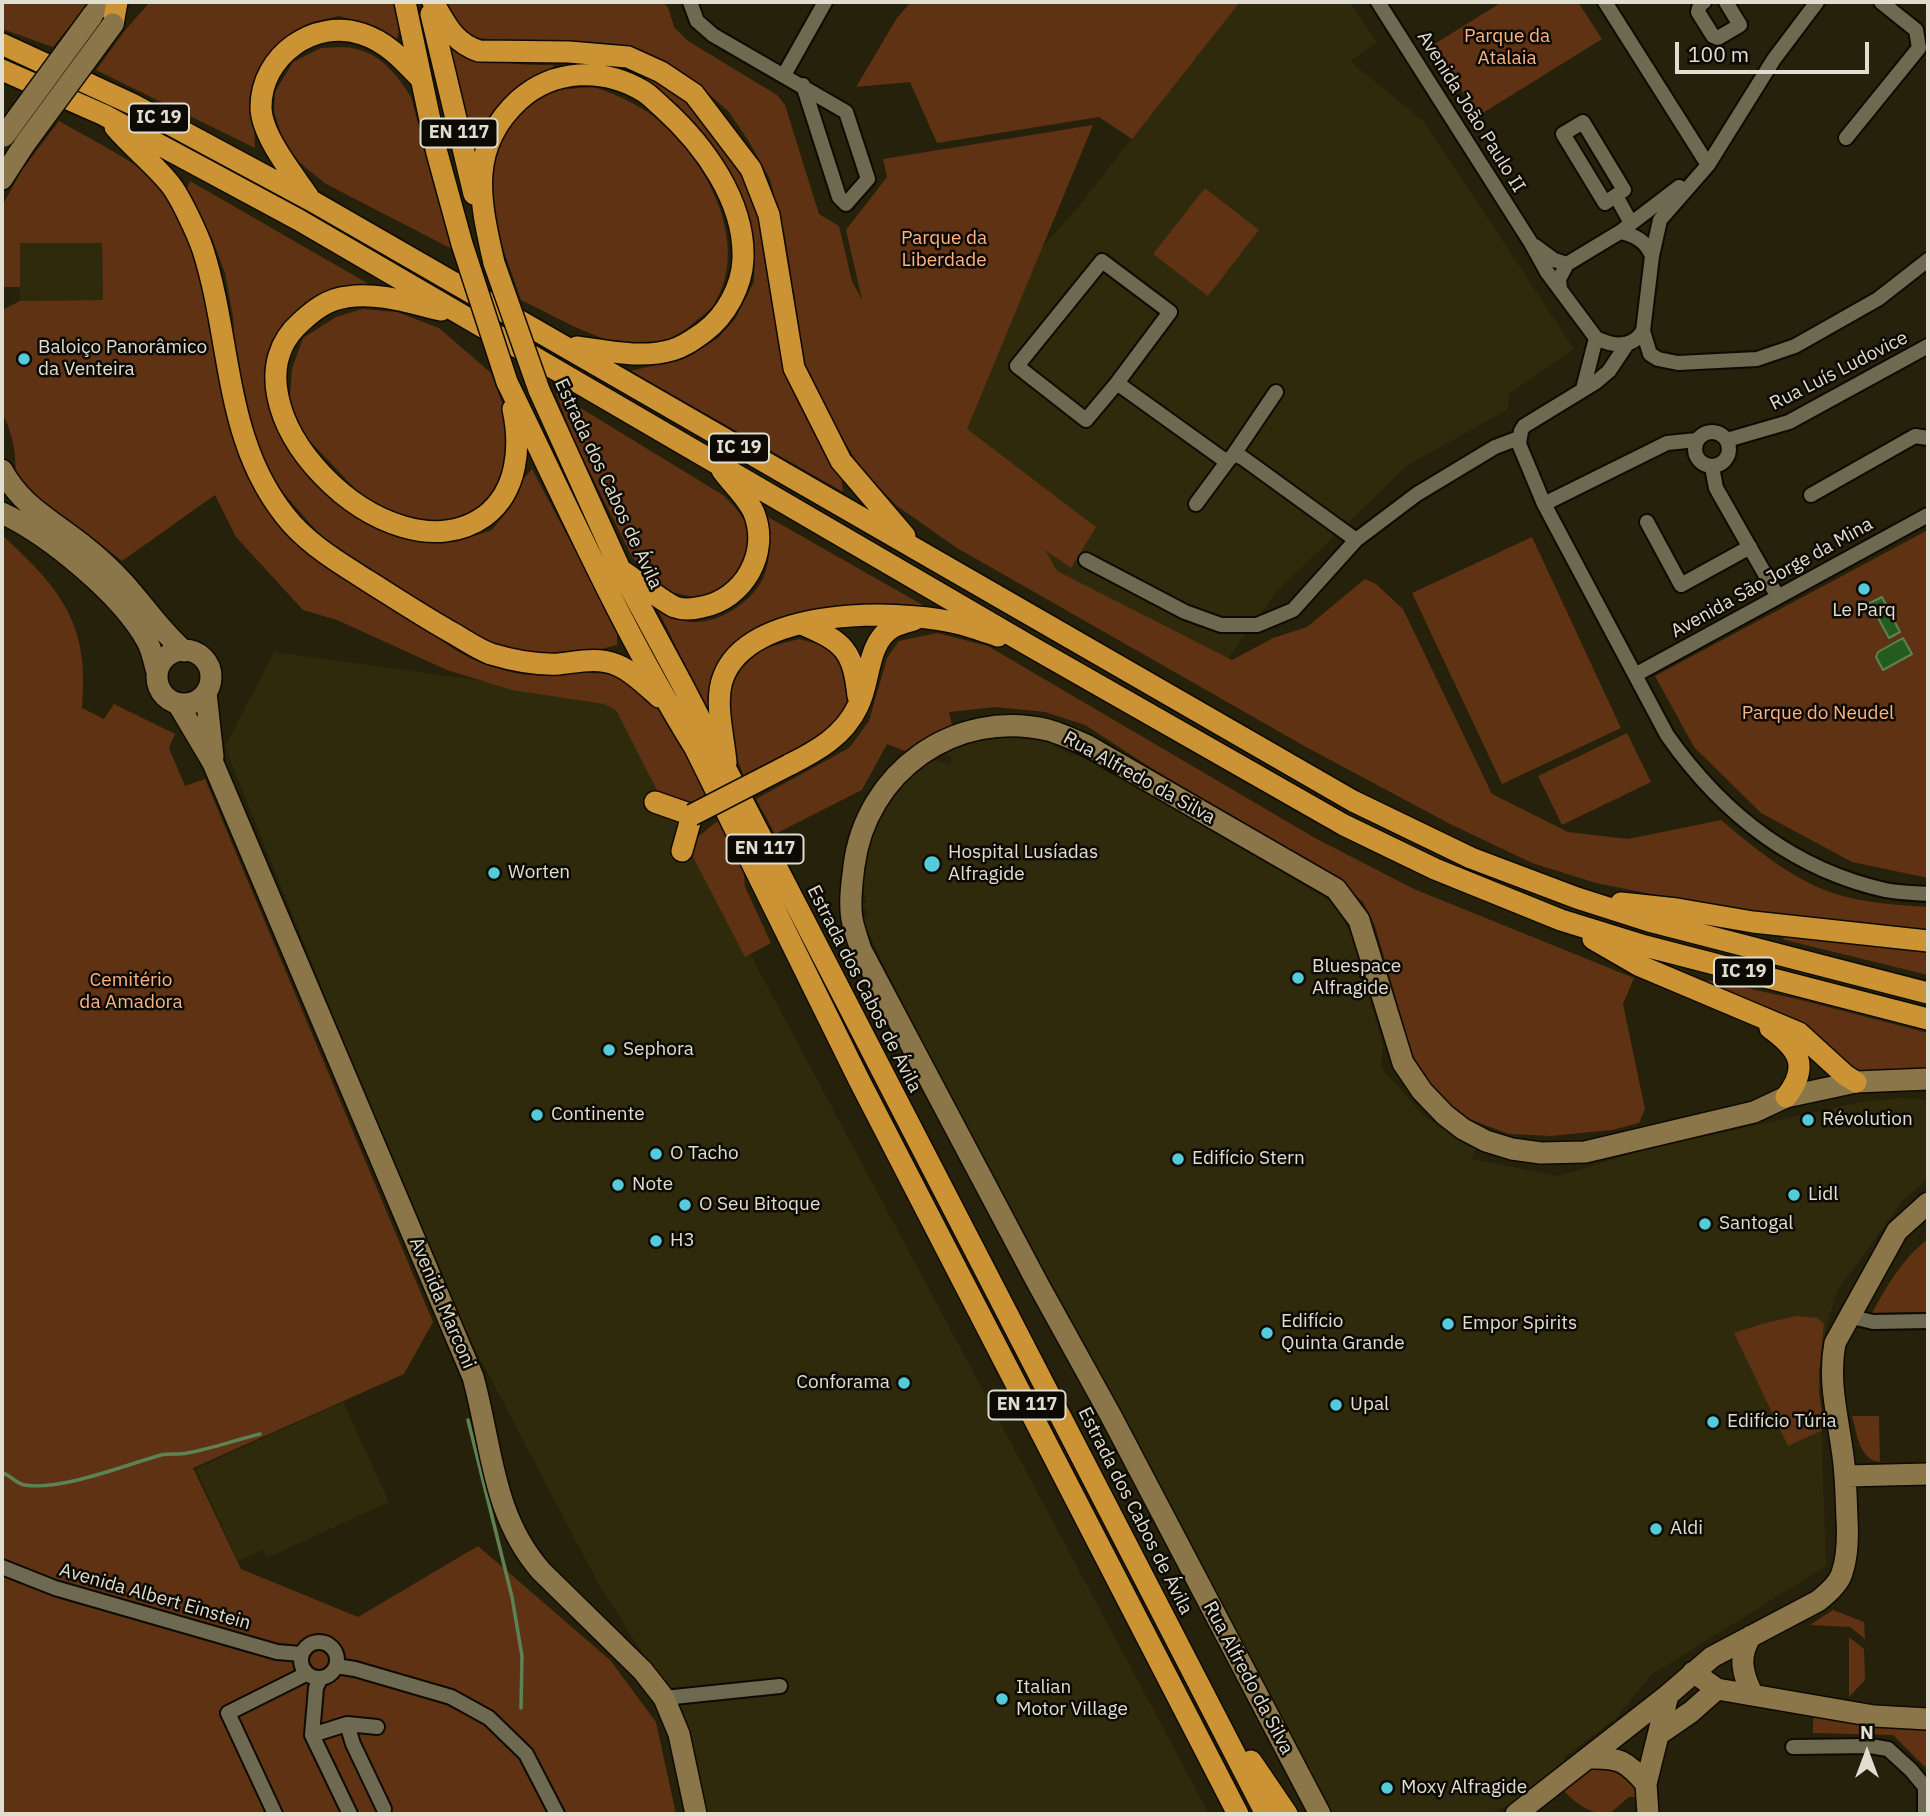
<!DOCTYPE html>
<meta charset="utf-8">
<style>
body{margin:0}
#map{position:relative;width:1930px;height:1816px;overflow:hidden;background:#25210b;font-family:"IBM Plex Sans",sans-serif}
canvas{display:block}
.frame{position:absolute;inset:0;border:4px solid #e0ded0;pointer-events:none}
.north{position:absolute;left:1832px;top:1718px;width:70px;height:70px;-webkit-text-stroke:5px #0c0a03;paint-order:stroke;rotate:0deg;font-size:19px;font-weight:700;line-height:28px;text-align:center;color:#e0ded0}
.north::after{content:'';display:block;margin:auto;width:24px;height:32px;background:#e0ded0;clip-path:polygon(50% 0,100% 100%,50% 72%,0 100%)}
.scale{position:absolute;left:1675px;top:42px;width:194px;height:32px;box-sizing:border-box;border:4px solid #e0ded0;border-top:0;padding-left:9px;font-size:21px;line-height:24px;white-space:nowrap;color:#e0ded0;-webkit-text-stroke:5px #0c0a03;paint-order:stroke}
</style>
<div id="map">
<canvas width="1930" height="1816"></canvas>
<div class="frame"></div>
<div class="north">N</div>
<div class="scale">100 m</div>
</div>
<script>
const context = document.querySelector('canvas').getContext('2d');
context.lineJoin = 'round';
function fillPath(path, color) { context.fillStyle = color; context.fill(path, 'evenodd'); }
function trace(path, color, width, dash) { context.strokeStyle = color; context.lineWidth = width; context.lineCap = dash ? 'butt' : 'round'; context.setLineDash(dash || []); context.stroke(path); }
function write(font, color, halo, rows, align = 'center') {
  context.font = font + ' "IBM Plex Sans",sans-serif'; context.lineWidth = 5; context.setLineDash([]); context.textBaseline = 'middle'; context.strokeStyle = halo; context.fillStyle = color; for (const [text, x, y, turn = 0] of rows) {
    context.save(); context.translate(x, y); context.rotate((+turn || 0) * Math.PI / 180); context.textAlign = isNaN(turn) ? turn : align; if (halo) context.strokeText(text, 0, 0); context.fillText(text, 0, 0); context.restore();
  }
}
fillPath(new Path2D(`
 M 1240,2 L 1350,2 L 1377,42 L 1350,61 L 1423,121 L 1574,349 L 1509,394 L 1508,409 L 1408,465 L 1276,592 L 1218,672 L 1003,565 L 874,436 L 1078,207 Z
 M 102,242 L 103,300 L 20,301 L 20,243 Z
 M 274,652 L 614,699 L 1209,1814 L 705,1814 L 685,1720 L 598,1583 L 460,1320 L 382,1137 L 225,747 Z
 M 1011,737 L 1053,743 L 1056,748 L 1074,755 L 1080,754 L 1326,898 L 1341,915 L 1352,938 L 1383,1045 L 1381,1068 L 1425,1117 L 1477,1148 L 1471,1159 L 1559,1176 L 1643,1150 L 1861,1102 L 1900,1098 L 1928,1100 L 1928,1179 L 1904,1199 L 1837,1291 L 1827,1325 L 1819,1362 L 1826,1566 L 1651,1675 L 1615,1719 L 1564,1757 L 1565,1761 L 1514,1803 L 1487,1814 L 1320,1814 L 962,1123 L 880,957 L 862,919 L 868,916 L 863,904 L 867,902 L 862,885 L 864,857 L 876,822 L 897,789 L 927,762 L 936,760 L 949,764 L 953,757 L 945,754 L 950,750 L 977,741 Z
 M 343,1402 L 389,1502 L 267,1558 L 263,1550 L 238,1561 L 196,1469 Z`), '#302a0d');
fillPath(new Path2D(`
 M 2,2 L 89,2 L 53,47 L 2,29 Z
 M 150,2 L 393,2 L 399,31 L 396,42 L 365,23 L 339,16 L 309,23 L 288,36 L 268,57 L 253,106 L 255,148 L 96,70 L 126,29 Z
 M 447,2 L 662,2 L 668,7 L 674,27 L 688,41 L 777,95 L 785,105 L 819,214 L 839,226 L 852,281 L 862,300 L 846,230 L 887,177 L 883,159 L 1093,125 L 967,429 L 1096,527 L 1071,568 L 1045,550 L 1057,571 L 1232,660 L 1273,638 L 1307,627 L 1365,579 L 1376,584 L 1403,609 L 1492,794 L 1568,832 L 1628,839 L 1721,820 C 1756,849 1792,880 1836,894 C 1863,903 1900,905 1928,907 L 1928,930 L 1766,917 L 1596,883 L 1532,863 L 1450,824 L 1306,747 L 957,548 L 897,506 L 860,467 L 820,401 L 806,369 L 785,237 L 770,179 L 748,140 L 728,111 L 704,90 L 656,63 L 472,37 L 459,29 Z
 M 911,2 L 1240,2 L 1132,139 L 1099,117 L 937,143 L 910,82 L 856,87 L 897,18 Z
 M 1502,2 L 1578,2 L 1602,39 L 1478,116 L 1433,45 Z
 M 453,46 C 493,63 510,65 553,65 L 554,73 C 531,81 508,90 493,111 C 485,124 482,139 473,152 L 451,48 Z
 M 321,48 C 332,48 346,46 356,49 C 382,55 398,76 411,97 L 452,249 L 326,184 L 300,163 L 284,143 L 274,112 L 275,92 L 293,62 Z
 M 629,65 L 676,89 L 716,134 L 750,186 L 761,227 L 773,297 L 841,476 L 843,492 L 631,371 L 688,357 L 718,338 L 735,319 L 754,282 L 755,247 L 741,205 L 637,82 Z
 M 594,87 C 618,95 645,107 664,125 C 710,166 751,248 713,306 C 709,311 702,316 697,320 C 680,335 659,347 635,345 C 598,343 553,315 521,300 L 492,217 L 490,190 L 492,163 L 507,126 L 529,106 L 555,90 Z
 M 59,121 C 85,136 139,163 157,183 C 239,276 197,441 285,530 C 316,560 369,590 406,615 C 427,629 454,652 477,661 C 494,667 514,675 533,675 C 557,676 583,671 607,674 C 655,680 690,757 711,794 L 691,803 L 663,802 L 616,710 L 604,704 L 512,690 L 447,670 L 337,620 L 303,610 L 236,537 L 215,495 L 122,561 L 15,479 C 17,456 13,433 2,413 L 2,310 L 20,301 L 103,300 L 102,243 L 20,243 L 20,287 L 2,287 L 2,206 L 22,170 Z
 M 190,181 L 374,287 L 325,293 L 293,315 L 273,348 L 270,390 L 279,428 L 316,480 L 337,502 L 381,530 L 415,541 L 458,541 L 492,530 L 510,507 L 524,478 L 532,469 L 617,630 L 617,645 L 585,653 L 542,656 L 493,648 L 321,536 L 273,481 L 258,452 L 236,366 L 233,317 L 225,273 L 212,238 L 186,191 Z
 M 1205,188 L 1259,230 L 1208,296 L 1153,254 Z
 M 362,309 L 397,312 L 439,328 L 491,373 L 509,422 L 511,446 L 498,491 L 483,510 L 453,522 L 424,524 L 390,514 L 358,492 L 308,439 L 295,420 L 290,396 L 292,369 L 303,338 L 336,317 Z
 M 556,393 L 723,495 C 740,512 755,528 750,555 C 747,567 732,582 725,592 L 698,598 L 670,592 L 654,581 L 632,557 L 573,438 Z
 M 768,517 L 935,612 L 869,607 L 732,652 L 714,723 L 658,610 C 668,613 679,620 689,622 C 703,623 719,619 731,611 C 770,587 772,561 768,517 Z
 M 1928,530 L 1928,878 L 1852,862 L 1761,813 L 1694,747 L 1655,676 Z
 M 2,535 C 61,589 90,624 82,708 L 104,719 L 114,704 L 175,734 L 169,748 L 185,786 L 205,779 L 433,1322 L 404,1374 L 193,1468 L 241,1569 L 358,1617 L 478,1546 L 610,1660 L 656,1722 L 676,1814 L 2,1814 Z
 M 1532,537 L 1621,728 L 1502,784 L 1412,593 Z
 M 937,633 L 988,646 L 1315,838 L 1414,889 L 1634,978 L 1623,1004 L 1645,1109 L 1639,1123 L 1612,1130 L 1551,1136 L 1509,1134 L 1469,1119 L 1440,1098 L 1412,1055 L 1375,926 L 1363,902 L 1339,881 L 1148,766 L 1085,725 L 1045,712 L 995,707 L 949,712 L 952,725 L 905,751 L 887,744 L 862,790 L 775,834 L 756,799 L 849,748 L 869,721 L 887,658 L 899,641 Z
 M 799,639 C 845,649 841,661 851,701 L 821,738 L 744,777 L 728,735 L 730,693 L 739,671 L 761,649 Z
 M 1627,733 L 1651,782 L 1562,825 L 1538,776 Z
 M 719,820 L 743,863 L 745,887 L 771,943 L 745,957 L 691,853 L 695,839 Z
 M 1778,933 L 1928,949 L 1928,975 L 1785,940 Z
 M 1695,980 L 1715,981 L 1801,1000 L 1928,1033 L 1928,1072 L 1858,1077 Z
 M 1928,1239 L 1928,1312 L 1872,1313 C 1889,1283 1901,1260 1928,1239 Z
 M 1796,1316 L 1817,1318 L 1824,1324 L 1819,1373 L 1819,1394 L 1825,1429 L 1788,1446 L 1734,1333 L 1765,1323 Z
 M 1852,1416 L 1879,1416 L 1880,1462 C 1859,1460 1857,1433 1852,1416 Z
 M 1833,1610 L 1864,1622 L 1865,1639 L 1850,1627 L 1810,1625 Z
 M 1849,1637 L 1864,1649 L 1865,1680 L 1849,1697 Z
 M 1816,1717 L 1871,1726 L 1928,1728 L 1928,1770 L 1893,1735 L 1813,1733 L 1813,1719 Z
 M 1587,1768 L 1619,1768 L 1636,1784 L 1636,1797 L 1629,1797 L 1609,1814 C 1587,1814 1573,1801 1558,1785 Z`), '#5e3212');
const water = new Path2D(`
 M 1882,597 L 1900,632 L 1889,638 L 1870,603 Z
 M 1903,638 L 1912,654 L 1883,670 L 1876,657 L 1878,652 Z`);
fillPath(water, '#255b1f');
trace(water, '#5d8254', 2);
trace(new Path2D(`
 M 468,1420 L 512,1597 L 522,1656 L 521,1708
 M 2,1473 C 11,1475 16,1484 25,1485 C 61,1491 125,1465 161,1455 C 170,1453 179,1455 187,1453 C 212,1449 235,1440 260,1434`), '#5d8254', 3.5);
const street = new Path2D(`
 M 690,2 L 697,21 L 713,35 L 846,112 L 868,179 L 846,204 L 839,197 L 803,85
 M 1378,2 L 1531,243 L 1547,272 L 1596,338 C 1612,346 1632,349 1643,331 L 1652,256 L 1660,220 L 1708,165 L 1774,59 L 1817,2
 M 1605,2 L 1708,165
 M 1704,2 L 1700,5 L 1698,12 L 1713,36 L 1718,38 L 1740,25 L 1726,2
 M 784,75 L 825,2
 M 1583,122 L 1624,190 L 1605,203 L 1563,134 Z
 M 1846,138 L 1919,48 L 1916,30 L 1881,2
 M 1616,196 L 1631,223
 M 1620,232 C 1635,235 1646,241 1652,256
 M 1535,246 L 1554,260 L 1567,264
 M 1560,289 L 1559,279 L 1567,264 L 1620,232 L 1679,187
 M 1643,331 L 1650,354 L 1658,359 L 1678,363 L 1757,359 L 1795,346 L 1878,299 L 1928,260
 M 1627,344 L 1609,371 L 1596,382 L 1524,426 L 1521,431 L 1519,444 L 1544,504 L 1667,735 C 1721,812 1792,869 1885,890 C 1899,893 1914,893 1928,894
 M 1117,383 L 1170,312 L 1102,261 L 1017,366 L 1086,420 L 1117,383 L 1227,462 L 1234,454 L 1243,458 L 1356,540
 M 1583,389 L 1596,338
 M1695 449a17 17 0 1 1 34 0a17 17 0 1 1-34 0Z
 M 1727,440 L 1789,422 L 1928,346
 M 1234,454 L 1276,392
 M 1712,467 L 1716,488 L 1778,597
 M 1811,495 L 1915,436 L 1928,438
 M 1196,504 L 1227,462
 M 1544,504 L 1667,443 L 1697,440
 M 1647,522 L 1681,585 L 1750,547
 M 1086,560 L 1185,612 L 1221,625 L 1257,625 L 1293,610 L 1356,540 L 1417,494 L 1495,447 L 1519,438
 M 1635,675 L 1928,515
 M 1848,1316 L 1873,1322 L 1928,1321
 M 2,1567 L 55,1588 L 277,1652 L 301,1654
 M301 1660a18 18 0 1 1 36 0a18 18 0 1 1-36 0Z
 M 336,1666 L 355,1669 L 451,1697 L 489,1718 L 526,1754 L 557,1814
 M 320,1679 L 316,1688 L 312,1735 L 350,1814
 M 664,1698 L 780,1686
 M 347,1724 L 353,1744 L 384,1809
 M 312,1735 L 347,1724 L 377,1727
 M 1793,1747 L 1870,1746 L 1888,1749 L 1911,1770 L 1925,1787 L 1925,1814
 M 275,1814 L 228,1713 L 306,1674`);
const secondary = new Path2D(`
 M 92,16 L 103,2
 M 2,179 L 24,145
 M 2,470 C 22,507 52,520 84,546 C 97,556 111,569 123,582 C 144,605 160,630 184,651
 M 2,513 C 49,535 122,595 147,641 C 152,650 154,662 157,672
 M157 677a27 27 0 1 1 54 0a27 27 0 1 1-54 0Z
 M 206,693 L 213,757
 M 178,704 L 213,763 L 473,1377 C 492,1446 492,1515 541,1571 L 643,1671 L 664,1698 L 679,1734 L 696,1814
 M 1846,1476 L 1928,1474
 M 1751,1636 C 1738,1656 1742,1674 1753,1695
 M 1693,1672 L 1717,1689 L 1874,1716 L 1928,1719
 M 1659,1734 L 1691,1712 L 1717,1689
 M 1589,1758 C 1619,1757 1627,1761 1646,1784
 M 1320,1814 L 1111,1416 L 1038,1284 L 861,950 C 858,940 854,930 852,919 C 849,902 852,883 854,866 C 866,772 955,708 1048,730 C 1062,734 1075,740 1088,746 L 1336,889 L 1359,920 L 1403,1063 L 1422,1091 L 1445,1115 L 1463,1129 L 1486,1141 L 1512,1149 L 1541,1153 L 1585,1152 L 1754,1112 L 1786,1097 L 1856,1082 L 1928,1079
 M 1516,1814 L 1668,1695
 M 1648,1814 L 1646,1784 L 1668,1695 L 1712,1657 L 1818,1601 C 1827,1594 1839,1583 1842,1573 C 1848,1556 1848,1537 1847,1519 C 1846,1496 1846,1473 1842,1449 C 1837,1413 1828,1380 1835,1343 L 1897,1231 L 1928,1203`);
const highway = new Path2D(`
 M 405,2 L 437,153 L 462,244
 M 433,2 C 446,24 453,42 479,51 L 569,52 L 628,57 L 661,72 L 694,94 L 751,169 L 769,215 L 794,368 L 841,461 L 905,536
 M 431,14 L 474,194
 M 113,24 L 117,2
 M 2,44 L 132,104 L 312,201 L 1353,801 L 1471,858 L 1577,898 L 1649,921 L 1928,993
 M 2,70 L 104,115 L 299,220 L 1030,646 L 1344,825 L 1435,869 L 1561,920 L 1645,946 L 1928,1019
 M 115,127 C 132,147 154,164 170,184 C 180,196 198,235 203,250 C 233,344 223,446 292,524 C 314,548 341,564 368,581 C 395,598 421,615 449,631 C 462,638 477,649 491,654 C 511,660 538,665 559,664 C 578,662 598,657 617,665 C 632,671 647,686 659,697
 M 308,196 C 293,174 261,135 261,107 C 261,56 314,18 362,34 C 387,42 404,61 421,79
 M 494,263 C 480,201 467,148 519,100 C 554,69 603,67 643,91 C 650,95 657,103 663,108 C 704,145 745,201 743,259 C 742,286 726,316 704,332 C 694,339 684,347 672,350 C 642,359 607,351 577,347
 M 441,310 C 410,303 379,292 347,297 C 328,299 314,310 301,322 C 210,402 388,586 485,516 C 518,491 521,446 513,409
 M 507,382 C 567,505 623,632 695,748 L 859,1080 L 1238,1814
 M 539,390 L 620,569 L 682,684 L 1266,1814
 M 622,571 C 635,579 663,602 675,607 C 683,610 694,609 702,607 C 744,599 770,553 754,513 C 748,498 731,483 722,470
 M 802,624 C 844,642 853,650 858,696
 M 726,763 C 724,737 714,702 723,678 C 748,608 893,609 952,622 C 967,625 983,631 998,636
 M 789,765 C 817,751 844,736 858,706 C 871,681 866,643 893,627 C 899,624 907,622 914,620
 M 655,802 L 692,815 L 682,851
 M 1621,903 L 1677,909 L 1753,922 L 1928,941
 M 1593,939 L 1638,965 L 1799,1033 L 1845,1075 L 1856,1082
 M 1770,1028 C 1799,1049 1810,1066 1786,1097
 M 1251,1761 L 1287,1814`);
trace(street, '#0f0a00', 18);
trace(secondary, '#0f0a00', 24);
trace(highway, '#0f0a00', 24);
trace(street, '#6e6951', 14);
trace(secondary, '#8a7649', 21);
trace(highway, '#cc9335', 21);
const secondaryBridge = new Path2D(`
 M 4,136 L 92,16
 M 24,145 L 113,24`);
const highwayBridge = new Path2D(`
 M 462,244 L 507,382
 M 494,263 L 539,390
 M 692,815 L 789,765`);
trace(secondaryBridge, '#0f0a00', 24, []);
trace(highwayBridge, '#0f0a00', 24, []);
trace(secondaryBridge, '#8a7649', 21);
trace(highwayBridge, '#cc9335', 21);
for (const [x, y, r, color] of [
 [24,359,7,"#53cbdb"],
 [1864,589,7,"#53cbdb"],
 [932,864,9,"#53cbdb"],
 [494,873,7,"#53cbdb"],
 [1298,978,7,"#53cbdb"],
 [609,1050,7,"#53cbdb"],
 [537,1115,7,"#53cbdb"],
 [1808,1120,7,"#53cbdb"],
 [656,1154,7,"#53cbdb"],
 [1178,1159,7,"#53cbdb"],
 [618,1185,7,"#53cbdb"],
 [1794,1195,7,"#53cbdb"],
 [685,1205,7,"#53cbdb"],
 [1705,1224,7,"#53cbdb"],
 [656,1241,7,"#53cbdb"],
 [1448,1324,7,"#53cbdb"],
 [1267,1333,7,"#53cbdb"],
 [904,1383,7,"#53cbdb"],
 [1336,1405,7,"#53cbdb"],
 [1713,1422,7,"#53cbdb"],
 [1656,1529,7,"#53cbdb"],
 [1002,1699,7,"#53cbdb"],
 [1387,1788,7,"#53cbdb"]
]) { const dot = new Path2D(); dot.arc(x, y, r, 0, 2 * Math.PI); context.fillStyle = color; context.fill(dot); trace(dot, '#0c0a03', 2.5); }
for (const [x, y, w] of [
 [159,118,60],
 [459,133,77],
 [739,448,60],
 [765,849,77],
 [1744,972,60],
 [1027,1405,77]
]) { const box = new Path2D(); box.roundRect(x - w / 2, y - 14.5, w, 29, 5); context.fillStyle = '#0c0a03'; context.fill(box); trace(box, '#e0ded0', 2); }
write('bold 18px', '#e0ded0', null, [
 ["IC 19",159,118],
 ["EN 117",459,133],
 ["IC 19",739,448],
 ["EN 117",765,849],
 ["IC 19",1744,972],
 ["EN 117",1027,1405]
]);
write('19px', '#ffb381', '#0c0a03', [
 ["Parque da",1507,37],
 ["Atalaia",1507,59],
 ["Parque da",944,239],
 ["Liberdade",944,261],
 ["Parque do Neudel",1818,714],
 ["Cemitério",131,981],
 ["da Amadora",131,1003]
]);
write('19px', '#e0ded0', '#0c0a03', [
 ["Avenida João Paulo II",1471,112,58],
 ["Rua Luís Ludovice",1839,371,-27],
 ["Estrada dos Cabos de Ávila",608,484,65],
 ["Avenida São Jorge da Mina",1772,578,-29],
 ["Rua Alfredo da Silva",1139,778,29],
 ["Estrada dos Cabos de Ávila",864,989,63],
 ["Avenida Marconi",442,1303,67],
 ["Estrada dos Cabos de Ávila",1135,1511,63],
 ["Avenida Albert Einstein",155,1597,16],
 ["Rua Alfredo da Silva",1248,1678,62]
]);
write('19px', '#e0ded0', '#0c0a03', [
 ["Baloiço Panorâmico",38,348],
 ["da Venteira",38,370],
 ["Le Parq",1864,611,"center"],
 ["Hospital Lusíadas",948,853],
 ["Alfragide",948,875],
 ["Worten",508,873],
 ["Bluespace",1312,967],
 ["Alfragide",1312,989],
 ["Sephora",623,1050],
 ["Continente",551,1115],
 ["Révolution",1822,1120],
 ["O Tacho",670,1154],
 ["Edifício Stern",1192,1159],
 ["Note",632,1185],
 ["Lidl",1808,1195],
 ["O Seu Bitoque",699,1205],
 ["Santogal",1719,1224],
 ["H3",670,1241],
 ["Edifício",1281,1322],
 ["Quinta Grande",1281,1344],
 ["Empor Spirits",1462,1324],
 ["Conforama",890,1383,"right"],
 ["Upal",1350,1405],
 ["Edifício Túria",1727,1422],
 ["Aldi",1670,1529],
 ["Italian",1016,1688],
 ["Motor Village",1016,1710],
 ["Moxy Alfragide",1401,1788]
], 'left');
</script>
